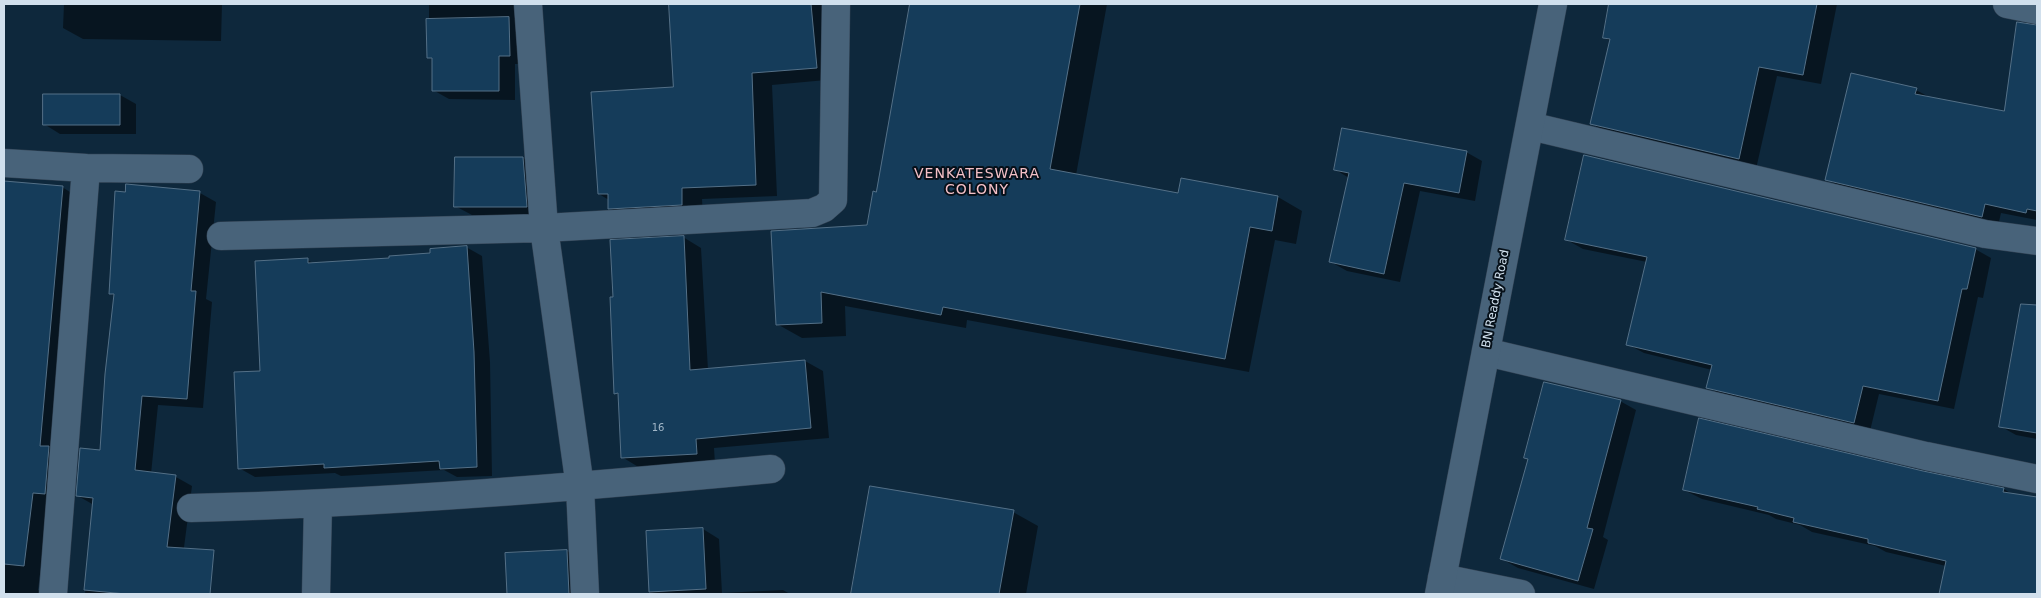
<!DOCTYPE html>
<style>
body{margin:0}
#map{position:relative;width:2041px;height:598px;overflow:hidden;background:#0e283c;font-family:"DejaVu Sans",sans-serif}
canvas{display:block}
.frame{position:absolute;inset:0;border:5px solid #d1e0ed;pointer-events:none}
</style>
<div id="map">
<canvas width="2041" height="598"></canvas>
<div class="frame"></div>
</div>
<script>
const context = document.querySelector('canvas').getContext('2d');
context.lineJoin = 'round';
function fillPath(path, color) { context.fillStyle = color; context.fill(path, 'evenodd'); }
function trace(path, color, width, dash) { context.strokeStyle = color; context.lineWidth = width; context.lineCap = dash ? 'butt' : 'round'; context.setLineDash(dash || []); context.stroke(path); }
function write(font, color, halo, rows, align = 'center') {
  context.font = font + ' "DejaVu Sans",sans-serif'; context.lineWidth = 4; context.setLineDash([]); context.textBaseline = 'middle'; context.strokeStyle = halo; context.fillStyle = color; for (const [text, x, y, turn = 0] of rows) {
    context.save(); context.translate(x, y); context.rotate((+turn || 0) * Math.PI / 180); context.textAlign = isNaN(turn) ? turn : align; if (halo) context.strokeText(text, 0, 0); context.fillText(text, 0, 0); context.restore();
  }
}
fillPath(new Path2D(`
 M 64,4 L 222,4 L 221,41 L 83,39 L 63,28 Z
 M 429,4 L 520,4 L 526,64 L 515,64 L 515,100 L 449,99 L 433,90 L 434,60 L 429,57 Z
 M 670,4 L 831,4 L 837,79 L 772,85 L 777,196 L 702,199 L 703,216 L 630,220 L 610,208 L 609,200 L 599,194 L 674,88 Z
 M 912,4 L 1107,4 L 1076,175 L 1179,194 L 1182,180 L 1278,197 L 1302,211 L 1296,244 L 1275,240 L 1249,372 L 967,320 L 966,328 L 845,306 L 846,336 L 802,338 L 777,324 L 868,227 L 877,193 Z
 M 1611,4 L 1837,4 L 1821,84 L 1777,76 L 1756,169 L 1610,134 L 1592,124 L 1610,41 L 1605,38 Z
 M 2018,23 L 2037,26 L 2037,220 L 2001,213 L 1998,226 L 1843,189 L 1827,179 L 1916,90 L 1931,98 L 2005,112 Z
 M 120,95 L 136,104 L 136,134 L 60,134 L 44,124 Z
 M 1466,152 L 1482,161 L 1475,201 L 1420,191 L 1400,282 L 1347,271 L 1331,262 L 1349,178 L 1336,170 Z
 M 523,158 L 539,167 L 543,215 L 472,215 L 455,206 Z
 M 4,182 L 62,187 L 78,197 L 49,502 L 38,590 L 46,594 L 4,594 Z
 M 200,193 L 216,202 L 206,299 L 212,302 L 203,408 L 158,405 L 151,474 L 176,477 L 192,486 L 183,555 L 187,558 L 184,594 L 85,594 L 94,505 L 78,496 L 102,451 L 115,296 L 110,293 Z
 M 683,237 L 701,248 L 708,370 L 805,361 L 823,371 L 829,438 L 714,448 L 715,464 L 640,468 L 622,457 L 619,395 L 615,393 L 615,298 Z
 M 1567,240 L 1975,249 L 1991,258 L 1983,298 L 1978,297 L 1954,409 L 1879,394 L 1870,431 L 1724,397 L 1708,387 L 1712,370 L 1644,353 L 1627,344 L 1647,262 L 1583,249 Z
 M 466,247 L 482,256 L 490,362 L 492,476 L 457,477 L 444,470 L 341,476 L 335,473 L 255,477 L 239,468 L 261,372 L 307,260 L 315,264 L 391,260 Z
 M 2016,340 L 2037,344 L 2037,439 L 2016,435 L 2000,426 Z
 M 1620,401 L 1636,410 L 1603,537 L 1608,540 L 1594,589 L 1518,568 L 1502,559 L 1529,460 L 1526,458 Z
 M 1923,473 L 2004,489 L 2013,495 L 2037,498 L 2037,594 L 1940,594 L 1946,566 L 1886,552 L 1875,546 L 1812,532 L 1800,525 L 1776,519 L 1769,515 L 1702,499 L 1684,490 Z
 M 871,488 L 1013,512 L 1038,526 L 1026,594 L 852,594 Z
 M 703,529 L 719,539 L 722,593 L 783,590 L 790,594 L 650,594 L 647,533 Z
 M 567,551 L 583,560 L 585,594 L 509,594 L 506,554 Z`), '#0007');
const building = new Path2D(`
 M 669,4 L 811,4 L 817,68 L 752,73 L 756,185 L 682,188 L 682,205 L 608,209 L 608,194 L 598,194 L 591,92 L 673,87 Z
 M 910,4 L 1080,4 L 1050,169 L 1178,193 L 1181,178 L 1278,196 L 1272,231 L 1250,227 L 1225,359 L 943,307 L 941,315 L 821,292 L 822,323 L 776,325 L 771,231 L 867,225 L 873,191 L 876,192 Z
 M 1609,4 L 1817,4 L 1803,75 L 1759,67 L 1739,159 L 1590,124 L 1610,39 L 1603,38 Z
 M 509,17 L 510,56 L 499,56 L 499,91 L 432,91 L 432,58 L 427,58 L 426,19 Z
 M 2017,22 L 2037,25 L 2037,211 L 2027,209 L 2026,213 L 1985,204 L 1982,217 L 1825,180 L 1851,73 L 1917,88 L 1915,94 L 2004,111 Z
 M 43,94 L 120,94 L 120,125 L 43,125 Z
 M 1342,128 L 1467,151 L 1459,193 L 1404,183 L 1384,274 L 1329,262 L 1349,173 L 1334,170 Z
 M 1584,155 L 1976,248 L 1967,289 L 1962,289 L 1938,401 L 1863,386 L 1854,423 L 1706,388 L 1712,365 L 1626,345 L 1647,257 L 1565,240 Z
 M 455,157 L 523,157 L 527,207 L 454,207 Z
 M 4,181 L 63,186 L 40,446 L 49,446 L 45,494 L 33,493 L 24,566 L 4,564 Z
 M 126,184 L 200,191 L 191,291 L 196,291 L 187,399 L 142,396 L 135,470 L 176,475 L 167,547 L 214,550 L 210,594 L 126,594 L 84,590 L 93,498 L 76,496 L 80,448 L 100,450 L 105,374 L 114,294 L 109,294 L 115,191 L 125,192 Z
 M 684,236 L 690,370 L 805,360 L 811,428 L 696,439 L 697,454 L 621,458 L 618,393 L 614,394 L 610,297 L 613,297 L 610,240 Z
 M 467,246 L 474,352 L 477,467 L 440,469 L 439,461 L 324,468 L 324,464 L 238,469 L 234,372 L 260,371 L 255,261 L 308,258 L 308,263 L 389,258 L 389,256 L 430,253 L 430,249 Z
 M 2021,304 L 2037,305 L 2037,433 L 1999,427 Z
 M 1544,382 L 1621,400 L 1587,528 L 1593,529 L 1578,581 L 1500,559 L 1528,459 L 1524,458 Z
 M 1699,418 L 1923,471 L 2004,488 L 2003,492 L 2037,497 L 2037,594 L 1939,594 L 1946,561 L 1868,543 L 1868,539 L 1793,522 L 1794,518 L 1757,509 L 1758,507 L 1683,490 Z
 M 870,486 L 1014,510 L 999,594 L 851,594 Z
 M 703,528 L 706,589 L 649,592 L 646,531 Z
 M 567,550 L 569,594 L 507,594 L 505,553 Z`);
fillPath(building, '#153c5a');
trace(building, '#547087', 1);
const minor = new Path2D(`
 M 528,4 L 544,228 L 580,487 L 585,594
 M 2007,4 L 2037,10
 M 1530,126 L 1985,234 L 2037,241
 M 4,163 L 86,168 L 53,594
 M 86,168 L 189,169
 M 221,236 L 544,228 L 812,213 L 824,208 L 833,200 L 836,4
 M 1486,352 L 1926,456 L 2037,479
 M 191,508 C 385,503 578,487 771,469
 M 1442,578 L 1521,594
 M 316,594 L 318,504`);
const tertiary = new Path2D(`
 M 1439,594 L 1553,4`);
trace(minor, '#324253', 29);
trace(tertiary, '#324253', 29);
trace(minor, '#48637a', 28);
trace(tertiary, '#48637a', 28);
write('10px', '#a2b7c8', null, [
 ["16",658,428]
]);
write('12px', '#d1e0ed', '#061019', [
 ["BN Readdy Road",1496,299,-79]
]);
context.letterSpacing = '1px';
write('14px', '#f4c0c7', '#061019', [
 ["VENKATESWARA",977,174],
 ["COLONY",977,190]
]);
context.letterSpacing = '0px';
</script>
